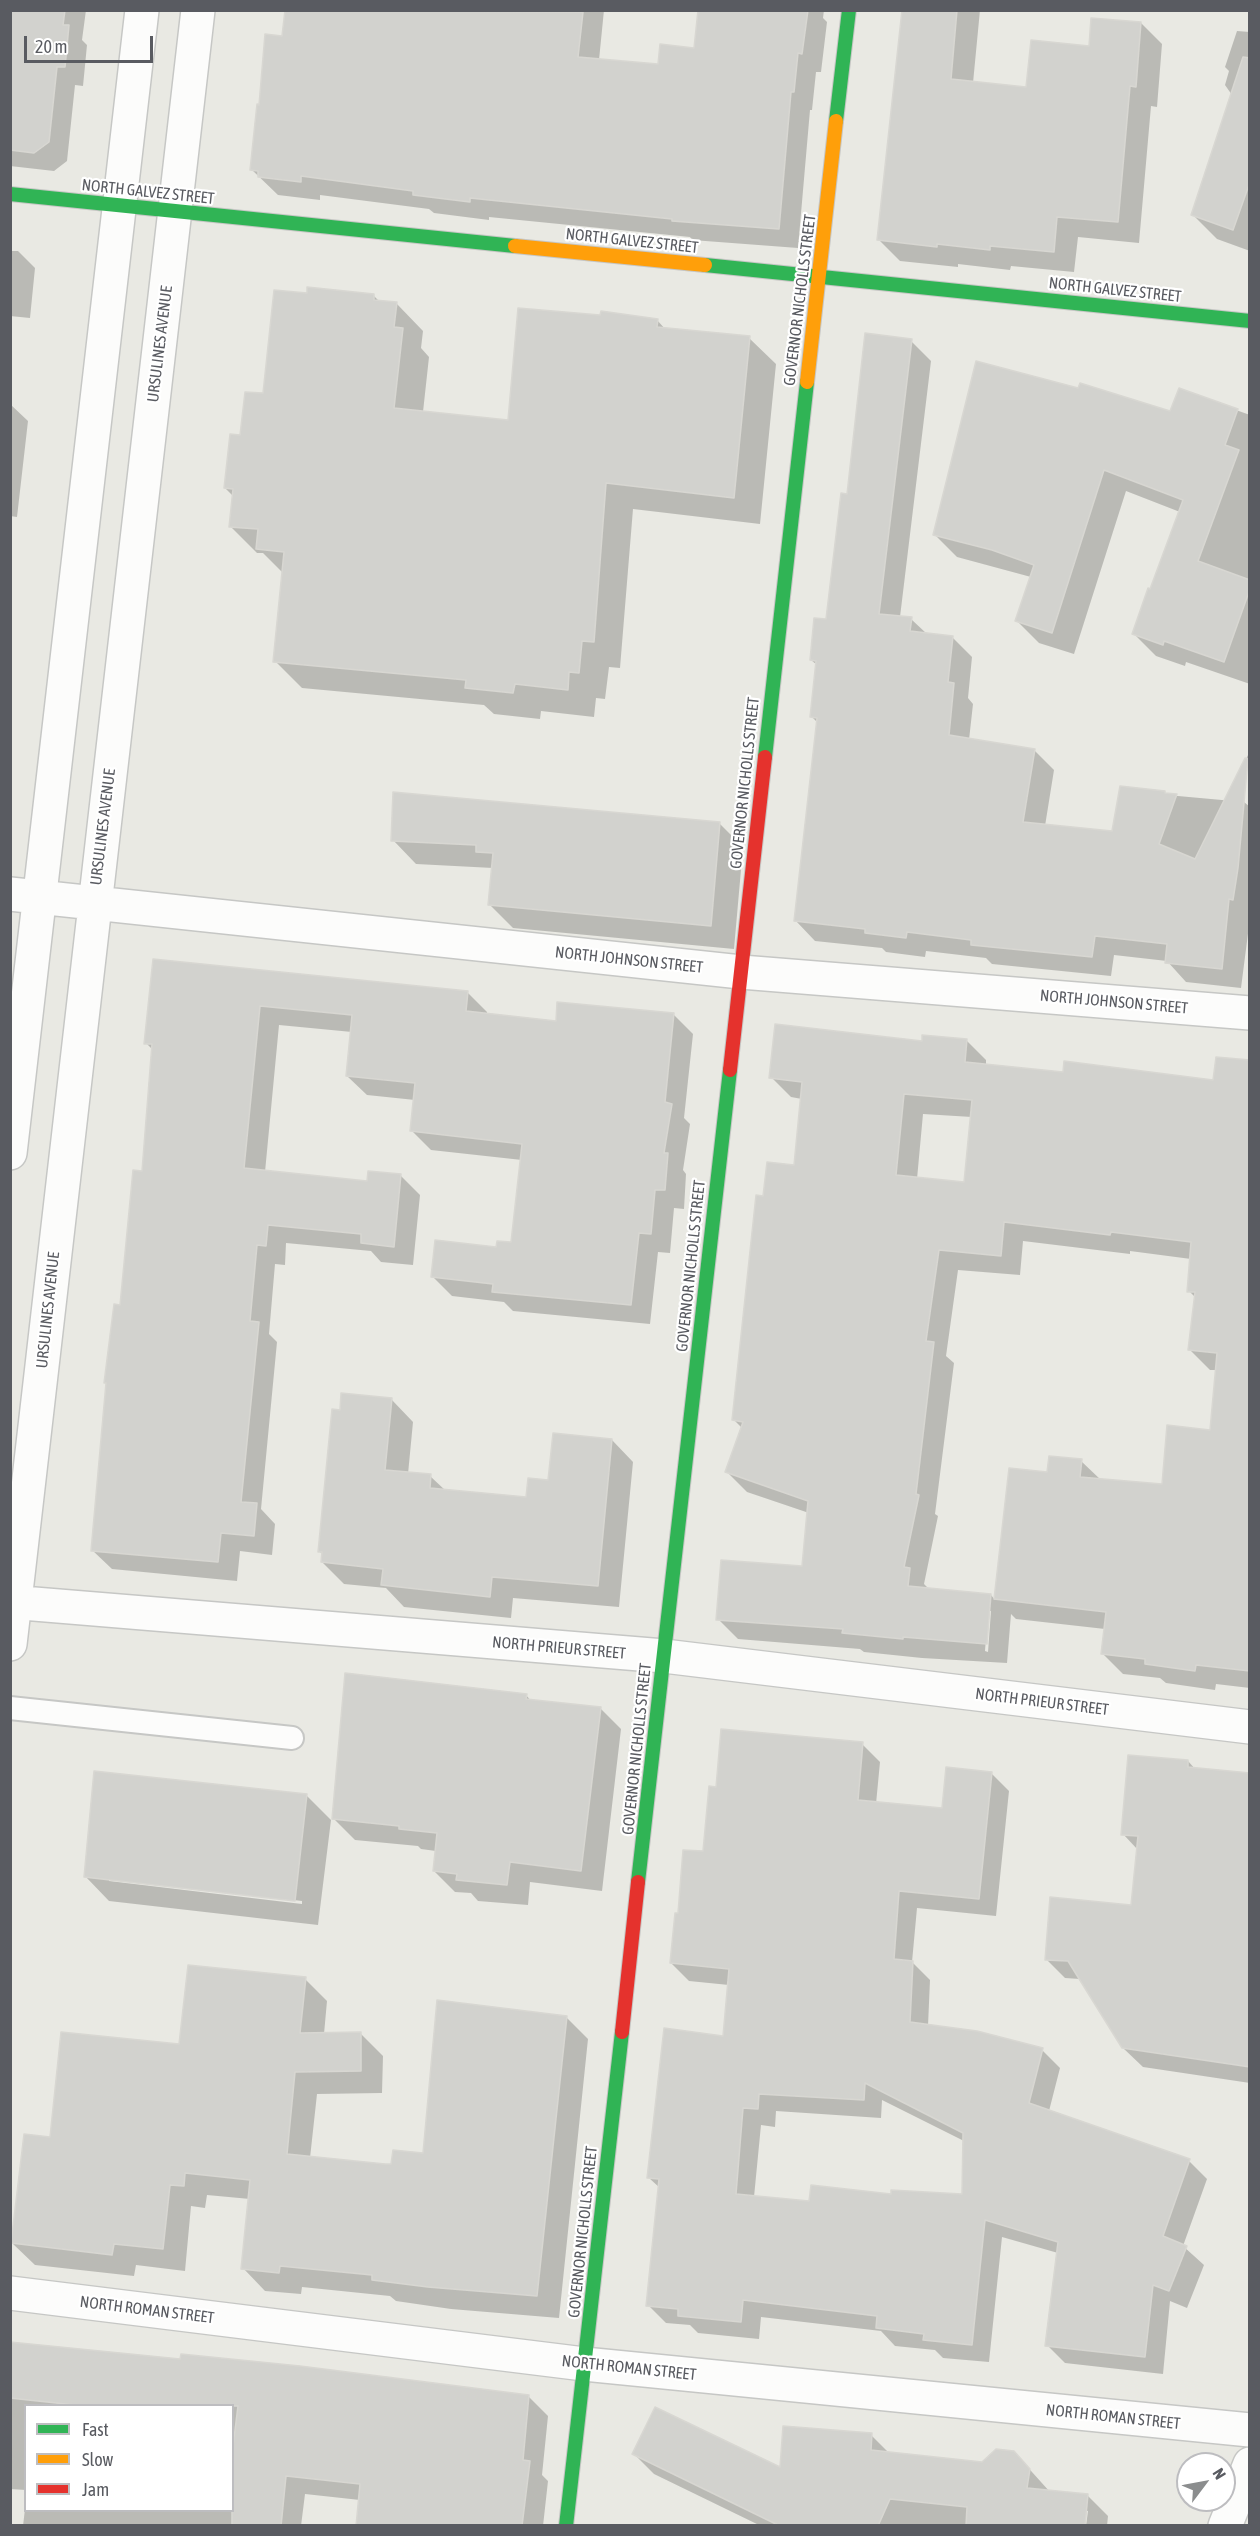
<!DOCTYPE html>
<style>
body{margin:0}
#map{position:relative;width:1260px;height:2536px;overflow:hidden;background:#e9e9e3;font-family:"Asap Condensed",sans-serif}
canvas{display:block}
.frame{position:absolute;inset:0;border:12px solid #595b61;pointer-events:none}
.legend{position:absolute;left:24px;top:2404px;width:210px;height:108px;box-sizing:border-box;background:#fff;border:2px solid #bdbdc0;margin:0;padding:8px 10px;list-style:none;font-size:18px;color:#595b61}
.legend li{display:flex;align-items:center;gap:12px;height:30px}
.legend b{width:30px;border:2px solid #bdbdc0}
.north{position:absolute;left:1176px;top:2452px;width:60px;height:60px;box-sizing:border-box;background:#fff;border:2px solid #bdbdc0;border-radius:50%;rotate:58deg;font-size:16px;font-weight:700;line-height:24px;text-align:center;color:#595b61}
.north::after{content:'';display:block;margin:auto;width:21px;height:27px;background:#8b8d8e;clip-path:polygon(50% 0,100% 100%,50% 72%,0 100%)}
.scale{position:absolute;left:24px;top:36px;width:129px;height:27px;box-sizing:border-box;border:3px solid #595b61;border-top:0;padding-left:8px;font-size:18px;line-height:21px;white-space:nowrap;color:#595b61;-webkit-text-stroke:4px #fff;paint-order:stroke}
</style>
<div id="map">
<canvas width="1260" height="2536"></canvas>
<div class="frame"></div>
<ul class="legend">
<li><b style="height:8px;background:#30b455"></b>Fast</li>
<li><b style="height:8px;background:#ff9f0a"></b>Slow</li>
<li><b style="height:8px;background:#e5322d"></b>Jam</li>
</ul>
<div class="north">N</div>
<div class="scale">20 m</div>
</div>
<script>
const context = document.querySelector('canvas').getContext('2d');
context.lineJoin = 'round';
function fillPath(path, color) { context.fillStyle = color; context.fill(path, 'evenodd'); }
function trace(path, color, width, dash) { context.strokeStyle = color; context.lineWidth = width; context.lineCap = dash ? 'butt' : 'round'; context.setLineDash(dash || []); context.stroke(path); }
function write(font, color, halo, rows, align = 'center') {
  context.font = font + ' "Asap Condensed",sans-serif'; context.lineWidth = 4.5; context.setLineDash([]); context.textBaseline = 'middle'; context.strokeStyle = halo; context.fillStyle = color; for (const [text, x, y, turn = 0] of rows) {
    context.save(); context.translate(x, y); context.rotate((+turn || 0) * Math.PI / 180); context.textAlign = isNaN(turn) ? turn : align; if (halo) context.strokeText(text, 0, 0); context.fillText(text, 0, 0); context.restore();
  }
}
fillPath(new Path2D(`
 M 10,10 L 86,10 L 82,40 L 87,45 L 83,86 L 75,85 L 67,161 L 54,171 L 10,166 Z
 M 287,10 L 604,10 L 599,60 L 659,66 L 695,50 L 699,10 L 824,10 L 823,18 L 827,22 L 821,72 L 816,72 L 812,110 L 810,110 L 798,248 L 692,240 L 690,237 L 489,217 L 489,220 L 434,213 L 429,209 L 320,195 L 320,200 L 278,195 L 251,169 L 284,38 Z
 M 904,10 L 980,10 L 973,83 L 1027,89 L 1090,47 L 1141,23 L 1162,44 L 1157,107 L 1151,106 L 1139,243 L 1078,237 L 1074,272 L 1011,266 L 1010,270 L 958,264 L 958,267 L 900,261 L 879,240 Z
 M 1237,31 L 1250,32 L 1250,251 L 1217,239 L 1192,214 L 1232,95 L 1225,85 L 1229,71 L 1225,67 Z
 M 10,251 L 18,251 L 35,268 L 30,318 L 10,316 Z
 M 308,295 L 373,295 L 380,302 L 397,304 L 423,331 L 421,348 L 429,357 L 423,412 L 510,422 L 657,320 L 666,330 L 749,338 L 776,364 L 760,524 L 633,509 L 620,668 L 609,667 L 605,699 L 596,698 L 594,717 L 541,711 L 540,719 L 494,714 L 484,705 L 302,688 L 275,661 L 283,573 L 263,553 L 257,553 L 230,526 L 233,496 L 225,488 L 241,436 L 265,395 Z
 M 911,341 L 931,361 L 900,617 L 911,619 L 927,634 L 952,637 L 972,657 L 968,698 L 973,704 L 969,740 L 1034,750 L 1054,770 L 1045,826 L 1113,833 L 1164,792 L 1167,795 L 1244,802 L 1250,807 L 1250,918 L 1241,988 L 1186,982 L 1167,961 L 1114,955 L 1111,976 L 992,964 L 986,958 L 926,951 L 925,957 L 886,952 L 882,948 L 815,941 L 796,921 L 818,723 L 811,716 L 817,665 L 811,660 L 827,621 L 848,495 Z
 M 1180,390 L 1250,415 L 1250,684 L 1186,662 L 1185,666 L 1156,656 L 1134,634 L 1180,512 L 1126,491 L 1074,654 L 1039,643 L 1017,621 L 1031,577 L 957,557 L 935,535 L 1171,413 Z
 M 10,404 L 28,421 L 17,517 L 10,516 Z
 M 1250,751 L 1250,769 L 1244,763 Z
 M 720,824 L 743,847 L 734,949 L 513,928 L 490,905 L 493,868 L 416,864 L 393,840 Z
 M 154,961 L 468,993 L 487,1012 L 487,1015 L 557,1022 L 674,1015 L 693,1034 L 684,1118 L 690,1124 L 683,1170 L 686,1174 L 684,1209 L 674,1208 L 670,1253 L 658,1252 L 650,1324 L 513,1311 L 504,1302 L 452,1296 L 433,1277 L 513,1244 L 522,1160 L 431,1150 L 412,1131 L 415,1100 L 367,1095 L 347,1076 L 352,1032 L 279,1025 L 265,1172 L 368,1183 L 400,1175 L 420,1195 L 413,1265 L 381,1262 L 371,1251 L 286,1243 L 285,1265 L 275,1264 L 269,1334 L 277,1342 L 261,1509 L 275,1524 L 272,1555 L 240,1551 L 237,1581 L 112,1569 L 92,1550 L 121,1307 L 143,1172 L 153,1050 L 146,1043 Z
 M 966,1040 L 986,1060 L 986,1066 L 1064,1074 L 1215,1082 L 1250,1062 L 1250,1688 L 1216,1684 L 1215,1690 L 1166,1683 L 1160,1678 L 1123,1674 L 1103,1654 L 1105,1629 L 1016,1619 L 1011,1614 L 1007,1663 L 922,1658 L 864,1652 L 860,1649 L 738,1639 L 718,1619 L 804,1568 L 809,1513 L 747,1492 L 727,1472 L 742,1428 L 734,1420 L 765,1197 L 795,1167 L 802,1099 L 791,1097 L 771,1077 L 923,1043 ZM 923,1114 L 972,1117 L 966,1183 L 917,1179 ZM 1023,1241 L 1130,1254 L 1130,1251 L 1191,1259 L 1189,1291 L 1196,1298 L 1190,1350 L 1210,1370 L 1217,1370 L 1211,1431 L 1164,1486 L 1101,1480 L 1081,1461 L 1048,1474 L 1011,1470 L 995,1600 L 991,1595 L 929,1589 L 924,1584 L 938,1516 L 935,1514 L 954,1363 L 946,1356 L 958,1270 L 1020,1275 ZM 988,1611 L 991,1611 L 988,1652 L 985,1651 Z
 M 392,1400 L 413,1422 L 408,1474 L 430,1476 L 446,1491 L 527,1499 L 612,1440 L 633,1462 L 619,1607 L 513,1598 L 511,1618 L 404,1607 L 386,1588 L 344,1584 L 322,1562 L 323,1555 L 319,1551 L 341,1411 Z
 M 526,1695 L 532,1702 L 600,1708 L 621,1729 L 602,1891 L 530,1882 L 528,1905 L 478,1901 L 471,1893 L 455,1892 L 434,1871 L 436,1851 L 421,1849 L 418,1846 L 355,1840 L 334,1819 Z
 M 862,1744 L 880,1762 L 876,1804 L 943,1810 L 991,1773 L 1009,1791 L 996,1916 L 917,1908 L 912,1962 L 930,1980 L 928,2026 L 1042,2050 L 1060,2068 L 1049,2111 L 1189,2161 L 1207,2179 L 1183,2246 L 1204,2265 L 1187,2308 L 1170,2301 L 1163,2374 L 1065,2363 L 1047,2345 L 1058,2253 L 1002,2237 L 989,2362 L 943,2358 L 935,2350 L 895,2346 L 881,2331 L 761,2317 L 759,2339 L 698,2333 L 690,2325 L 666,2323 L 648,2305 L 660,2188 L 649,2178 L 724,2037 L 729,1985 L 689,1981 L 671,1963 L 679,1915 L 705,1853 L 717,1788 ZM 882,2100 L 964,2141 L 963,2196 L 892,2196 L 810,2203 L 754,2197 L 761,2125 L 775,2127 L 776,2111 L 881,2118 Z
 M 1188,1761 L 1196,1770 L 1250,1775 L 1250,2083 L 1143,2067 L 1123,2048 L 1080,1979 L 1065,1978 L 1046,1959 L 1132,1907 L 1138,1850 L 1123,1834 Z
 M 306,1795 L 331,1820 L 318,1925 L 109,1901 L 85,1876 ZM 109,1878 L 302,1901 L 302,1904 L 109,1881 Z
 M 305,1979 L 327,2001 L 324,2034 L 360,2033 L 383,2056 L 382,2093 L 317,2094 L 310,2158 L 385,2166 L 425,2155 L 566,2017 L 588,2039 L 559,2318 L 451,2309 L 396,2301 L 390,2296 L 302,2287 L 301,2294 L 265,2291 L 243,2268 L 250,2199 L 207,2195 L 205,2208 L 191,2206 L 185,2271 L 136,2265 L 134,2276 L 35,2265 L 12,2243 L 51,2139 L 180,2046 Z
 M 10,2343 L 529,2397 L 548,2416 L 542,2475 L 548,2481 L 543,2526 L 358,2526 L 360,2500 L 305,2494 L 301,2526 L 23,2526 L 26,2500 L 26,2510 L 232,2510 L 232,2406 L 26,2406 L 26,2490 L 10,2489 Z
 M 871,2435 L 890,2454 L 983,2463 L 1014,2452 L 1050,2492 L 1087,2495 L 1108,2516 L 1107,2526 L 1086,2526 L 1088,2511 L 1085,2511 L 1083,2526 L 761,2526 L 654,2474 L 634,2454 L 781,2469 Z`), '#0003');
const building = new Path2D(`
 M 10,10 L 65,10 L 63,25 L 69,25 L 65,67 L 57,67 L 49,142 L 34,153 L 10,150 Z
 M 285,10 L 583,12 L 578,57 L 658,64 L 660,44 L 694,48 L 698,10 L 808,10 L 802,54 L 798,53 L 794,92 L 791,92 L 779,229 L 672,221 L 672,219 L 470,198 L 470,202 L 413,195 L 413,191 L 301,176 L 301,182 L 258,177 L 258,171 L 250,170 L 257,104 L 259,105 L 265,34 L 282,36 Z
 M 902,10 L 957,10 L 951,79 L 1026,87 L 1031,40 L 1089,46 L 1091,18 L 1141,22 L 1136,87 L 1130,86 L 1118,222 L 1057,217 L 1054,252 L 990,246 L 990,250 L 937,244 L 937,247 L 877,240 Z
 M 1243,57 L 1250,58 L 1250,182 L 1233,230 L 1191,215 Z
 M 307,287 L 374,294 L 374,300 L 397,302 L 394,327 L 403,328 L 394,408 L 508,420 L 518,308 L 600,315 L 601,311 L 658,319 L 657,327 L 750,336 L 734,498 L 606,483 L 594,642 L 582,641 L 579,673 L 569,672 L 568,690 L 515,684 L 513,693 L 465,688 L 466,680 L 273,662 L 284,552 L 256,549 L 258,529 L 229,527 L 233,489 L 224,488 L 230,434 L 240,435 L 245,392 L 263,393 L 274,290 L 307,293 Z
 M 865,333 L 912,339 L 879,614 L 912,617 L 910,631 L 953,636 L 948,682 L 954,683 L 949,735 L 1035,749 L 1023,822 L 1112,831 L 1120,786 L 1165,791 L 1165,793 L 1177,794 L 1159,844 L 1195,859 L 1245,758 L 1248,759 L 1238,868 L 1233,900 L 1229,899 L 1222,969 L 1165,963 L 1167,944 L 1095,936 L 1092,957 L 971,945 L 971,940 L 907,932 L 906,938 L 865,933 L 865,929 L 794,921 L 817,718 L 810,717 L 816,661 L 810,660 L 814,618 L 826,619 L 841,493 L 847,494 Z
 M 976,361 L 1078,388 L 1080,383 L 1170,411 L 1179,388 L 1238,409 L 1225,445 L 1239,450 L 1198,561 L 1250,580 L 1250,589 L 1224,662 L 1164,641 L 1163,645 L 1132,634 L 1148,588 L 1150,589 L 1183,500 L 1104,470 L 1052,633 L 1015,621 L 1034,565 L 992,550 L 933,535 Z
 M 393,792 L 720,822 L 711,926 L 488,905 L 493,853 L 476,852 L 476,845 L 391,841 Z
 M 153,959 L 468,991 L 466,1011 L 556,1021 L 557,1002 L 674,1013 L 665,1102 L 672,1104 L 664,1153 L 668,1153 L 665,1190 L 655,1190 L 651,1234 L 639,1233 L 631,1305 L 492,1292 L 493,1284 L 431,1277 L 435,1240 L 496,1247 L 497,1241 L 511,1242 L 522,1144 L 410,1131 L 415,1083 L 346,1076 L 352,1015 L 260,1006 L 244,1168 L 367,1181 L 368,1171 L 401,1174 L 394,1247 L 361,1243 L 361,1234 L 268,1225 L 266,1246 L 257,1245 L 250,1321 L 259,1322 L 241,1502 L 257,1503 L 254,1536 L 221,1533 L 218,1562 L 91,1551 L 106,1383 L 104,1383 L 114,1304 L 120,1305 L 133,1170 L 142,1171 L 152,1044 L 144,1044 Z
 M 775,1024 L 922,1041 L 922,1035 L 967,1039 L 965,1062 L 1063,1072 L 1064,1061 L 1213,1080 L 1216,1057 L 1250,1060 L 1250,1671 L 1196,1665 L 1195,1671 L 1145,1664 L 1145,1659 L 1101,1654 L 1106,1612 L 994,1599 L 1009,1468 L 1047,1472 L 1049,1456 L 1082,1459 L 1080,1477 L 1162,1484 L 1167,1425 L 1210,1430 L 1217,1353 L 1188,1350 L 1195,1292 L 1187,1292 L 1191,1242 L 1111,1232 L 1110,1235 L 1004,1222 L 1001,1256 L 939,1250 L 926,1341 L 934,1342 L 916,1494 L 919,1495 L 904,1567 L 910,1568 L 908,1586 L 991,1594 L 987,1644 L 903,1637 L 903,1639 L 842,1633 L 843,1629 L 716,1620 L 721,1560 L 802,1566 L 808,1501 L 725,1472 L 743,1422 L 732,1420 L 756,1195 L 763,1196 L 767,1162 L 794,1165 L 802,1082 L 769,1078 ZM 904,1094 L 972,1100 L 964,1182 L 896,1175 Z
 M 341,1393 L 392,1398 L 385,1470 L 431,1474 L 430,1488 L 526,1497 L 528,1478 L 548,1480 L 553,1433 L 612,1439 L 598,1586 L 492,1577 L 490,1597 L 381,1585 L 383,1569 L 321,1562 L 322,1552 L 318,1552 L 332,1409 L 340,1410 Z
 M 345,1673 L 527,1694 L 526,1699 L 601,1707 L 581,1871 L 510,1862 L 507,1885 L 456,1880 L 457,1874 L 433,1871 L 437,1833 L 399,1829 L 399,1826 L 332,1819 Z
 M 721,1729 L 863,1742 L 858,1800 L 942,1808 L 946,1767 L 992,1772 L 979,1899 L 899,1891 L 894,1959 L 913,1961 L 910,2022 L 977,2031 L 1043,2048 L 1029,2103 L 1190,2159 L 1163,2236 L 1187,2246 L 1169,2291 L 1153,2285 L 1145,2357 L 1045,2346 L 1058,2242 L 985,2220 L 972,2345 L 923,2340 L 924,2334 L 876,2328 L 877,2316 L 743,2300 L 741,2322 L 678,2316 L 678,2309 L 646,2306 L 659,2179 L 647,2178 L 664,2028 L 723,2036 L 729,1969 L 670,1963 L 675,1913 L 678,1913 L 683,1850 L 703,1851 L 709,1786 L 716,1787 ZM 865,2083 L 963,2133 L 962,2194 L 891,2190 L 891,2194 L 811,2185 L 809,2201 L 736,2194 L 743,2108 L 758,2109 L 759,2094 L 864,2100 Z
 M 1128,1755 L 1188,1760 L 1188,1767 L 1250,1773 L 1250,2067 L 1122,2048 L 1068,1961 L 1045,1960 L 1050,1897 L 1131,1905 L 1138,1836 L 1121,1835 Z
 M 94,1771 L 307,1794 L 295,1901 L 84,1877 Z
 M 188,1965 L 306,1977 L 300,2033 L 361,2032 L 361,2071 L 295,2072 L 287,2154 L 385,2164 L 391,2164 L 393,2150 L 423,2153 L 437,2000 L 567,2016 L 537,2296 L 428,2287 L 372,2280 L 372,2275 L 280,2266 L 279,2273 L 241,2269 L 250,2180 L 185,2173 L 184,2186 L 170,2185 L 163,2249 L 114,2244 L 112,2255 L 11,2243 L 24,2134 L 50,2137 L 61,2032 L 179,2044 Z
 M 10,2342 L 180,2359 L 181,2354 L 300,2366 L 529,2395 L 523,2460 L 530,2461 L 522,2526 L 356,2526 L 360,2484 L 286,2476 L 281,2526 L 232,2526 L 232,2454 L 238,2406 L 84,2406 L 10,2398 Z
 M 655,2407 L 780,2467 L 783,2426 L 872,2433 L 871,2450 L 982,2462 L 996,2449 L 1014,2451 L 1030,2469 L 1027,2488 L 1088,2494 L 1085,2526 L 966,2526 L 967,2507 L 890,2499 L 878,2526 L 780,2526 L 632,2454 Z`);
fillPath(building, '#d2d2ce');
trace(building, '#d8d7d2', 1.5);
const lane = new Path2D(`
 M 10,1708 L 292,1738`);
const street = new Path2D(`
 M 10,894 L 741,972 L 1250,1013
 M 10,1153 L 142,10
 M 10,1602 L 664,1656 L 1250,1727
 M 10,1644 L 198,10
 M 10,2293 L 584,2364 L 1250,2430
 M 1225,2526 L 1250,2464`);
const fast = new Path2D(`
 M 836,121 L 849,10
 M 10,194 L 515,246
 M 705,265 L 1250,321
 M 765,757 L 807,382
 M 638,1882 L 730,1070
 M 566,2526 L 622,2032`);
const slow = new Path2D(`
 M 515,246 L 705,265
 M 807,382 L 836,121`);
const jam = new Path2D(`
 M 730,1070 L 765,757
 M 622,2032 L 638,1882`);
trace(lane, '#c6c7c5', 26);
trace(street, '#c6c7c5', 36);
trace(fast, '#c6c6c4', 16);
trace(slow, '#c6c6c4', 16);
trace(jam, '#c6c6c4', 16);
trace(lane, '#fcfcfb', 22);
trace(street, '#fcfcfb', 33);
trace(fast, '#30b455', 14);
trace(slow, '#ff9f0a', 14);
trace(jam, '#e5322d', 14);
write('16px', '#595b61', '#fff', [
 ["NORTH GALVEZ STREET",148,192,6],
 ["NORTH GALVEZ STREET",632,241,6],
 ["NORTH GALVEZ STREET",1115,290,6],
 ["GOVERNOR NICHOLLS STREET",800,300,-83],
 ["URSULINES AVENUE",160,344,-83],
 ["GOVERNOR NICHOLLS STREET",745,783,-84],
 ["URSULINES AVENUE",103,827,-83],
 ["NORTH JOHNSON STREET",629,960,6],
 ["NORTH JOHNSON STREET",1114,1002,5],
 ["GOVERNOR NICHOLLS STREET",691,1266,-84],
 ["URSULINES AVENUE",48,1310,-84],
 ["NORTH PRIEUR STREET",559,1648,5],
 ["NORTH PRIEUR STREET",1042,1702,7],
 ["GOVERNOR NICHOLLS STREET",637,1749,-84],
 ["GOVERNOR NICHOLLS STREET",583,2232,-84],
 ["NORTH ROMAN STREET",147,2310,7],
 ["NORTH ROMAN STREET",629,2368,6],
 ["NORTH ROMAN STREET",1113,2417,6]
]);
</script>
